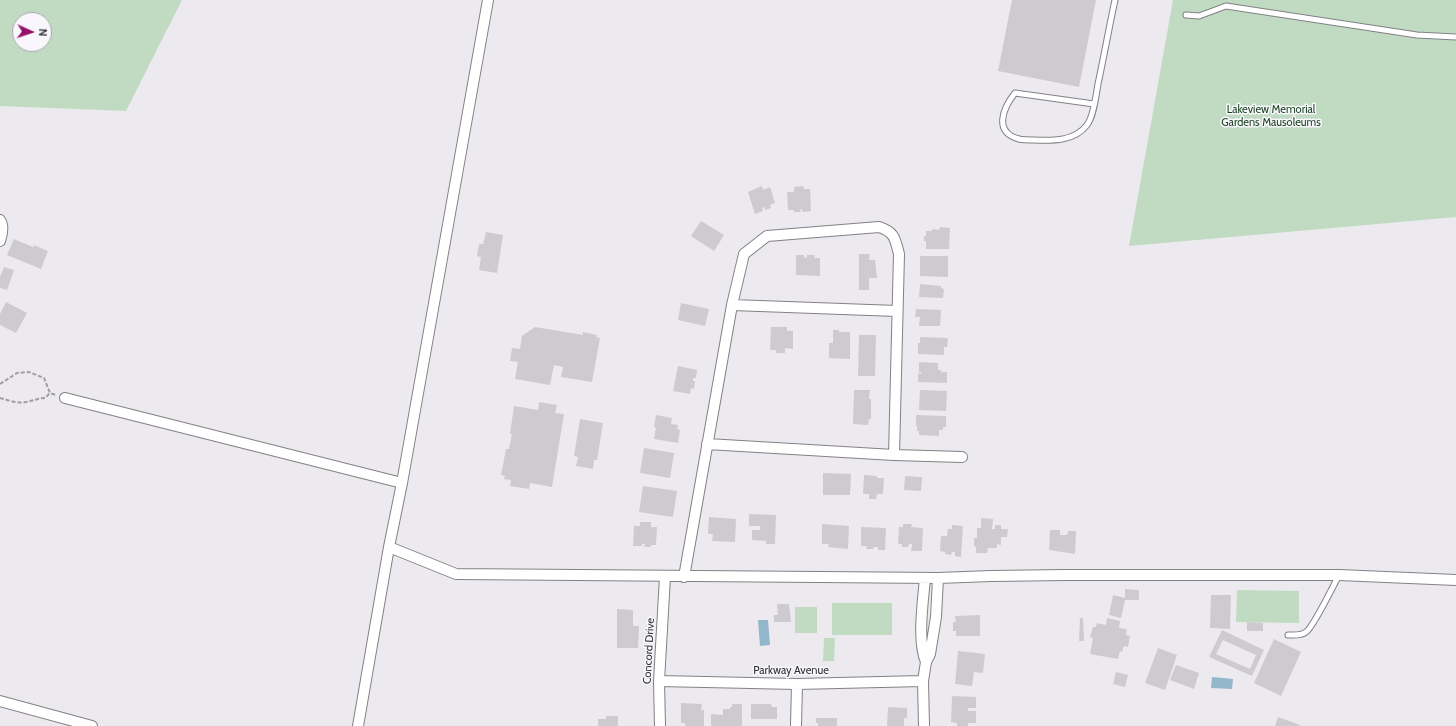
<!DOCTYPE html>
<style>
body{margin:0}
#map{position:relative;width:1456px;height:726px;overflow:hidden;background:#eceaef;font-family:Cabin,sans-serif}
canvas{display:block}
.north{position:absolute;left:12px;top:12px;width:40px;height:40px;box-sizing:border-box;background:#f9f7fd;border:1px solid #a9a8ad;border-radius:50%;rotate:93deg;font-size:11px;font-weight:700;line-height:16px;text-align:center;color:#323234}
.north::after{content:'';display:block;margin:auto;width:14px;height:18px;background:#951068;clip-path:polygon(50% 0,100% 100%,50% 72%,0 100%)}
</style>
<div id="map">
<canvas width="1456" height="726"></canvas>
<div class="north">N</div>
</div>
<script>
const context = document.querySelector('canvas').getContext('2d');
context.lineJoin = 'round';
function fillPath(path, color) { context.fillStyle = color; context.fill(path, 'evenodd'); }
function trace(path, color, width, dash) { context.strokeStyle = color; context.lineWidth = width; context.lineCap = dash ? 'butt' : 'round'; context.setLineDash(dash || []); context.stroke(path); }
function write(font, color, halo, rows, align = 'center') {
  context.font = font + ' Cabin,sans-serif'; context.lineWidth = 3; context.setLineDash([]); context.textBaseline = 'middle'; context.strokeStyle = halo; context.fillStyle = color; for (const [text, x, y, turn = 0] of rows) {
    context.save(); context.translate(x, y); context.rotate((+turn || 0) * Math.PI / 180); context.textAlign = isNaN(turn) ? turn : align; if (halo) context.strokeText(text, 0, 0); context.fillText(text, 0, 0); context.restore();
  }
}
fillPath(new Path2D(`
 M 0,0 L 182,0 L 126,111 L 0,106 ZM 20,20 L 44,20 L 44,44 L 20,44 Z
 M 1173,0 L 1456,0 L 1456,217 L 1129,246 Z
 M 1237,590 L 1299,591 L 1299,623 L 1236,622 Z
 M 832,603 L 892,603 L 892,635 L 832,635 Z
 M 795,607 L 817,607 L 817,633 L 795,633 Z
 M 824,638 L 835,638 L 834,661 L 823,661 Z`), '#c0dbc1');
fillPath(new Path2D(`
 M 758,620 L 768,620 L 770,645 L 760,646 Z
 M 1212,677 L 1233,679 L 1232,689 L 1211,688 Z`), '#92b7cb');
fillPath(new Path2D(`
 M 1012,0 L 1096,0 L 1079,87 L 998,71 Z
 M 762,186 L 763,190 L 770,187 L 775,203 L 770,205 L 771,208 L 765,210 L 764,207 L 762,208 L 763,211 L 755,214 L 748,192 Z
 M 803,186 L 804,189 L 810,189 L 811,211 L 803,212 L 802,209 L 800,210 L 801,212 L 794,212 L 794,210 L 788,210 L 787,192 L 794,192 L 794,187 Z
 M 701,221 L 724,235 L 714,251 L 691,236 Z
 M 940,227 L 950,228 L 949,249 L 926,249 L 926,241 L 924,241 L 924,236 L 926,236 L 926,231 L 932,231 L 932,229 L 939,230 Z
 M 486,232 L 503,235 L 497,273 L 479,270 L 481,257 L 477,256 L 479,244 L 483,244 Z
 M 14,239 L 33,247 L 34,245 L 48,251 L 41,269 L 7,255 Z
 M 859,254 L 870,254 L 869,260 L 875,260 L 877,278 L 869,278 L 869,290 L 859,290 Z
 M 796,255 L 804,255 L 804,257 L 807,258 L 807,255 L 815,255 L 814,258 L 820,258 L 820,276 L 796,275 Z
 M 920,256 L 948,256 L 948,277 L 920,276 Z
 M 4,267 L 14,270 L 7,290 L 0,288 L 0,277 Z
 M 920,284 L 941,286 L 941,288 L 944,289 L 943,298 L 919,297 Z
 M 6,302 L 27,313 L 16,333 L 0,325 L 0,314 Z
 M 681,303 L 709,309 L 705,326 L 678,320 Z
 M 916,309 L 941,310 L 940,326 L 919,326 L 920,317 L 915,317 Z
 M 535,327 L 583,335 L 583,332 L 597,335 L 596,337 L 600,338 L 592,382 L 561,377 L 563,367 L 554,365 L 550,385 L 515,379 L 518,362 L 510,361 L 512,348 L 520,349 L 522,336 Z
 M 771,327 L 787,327 L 787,331 L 793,331 L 793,349 L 785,348 L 785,353 L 776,353 L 776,350 L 770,350 Z
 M 833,330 L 839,330 L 839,332 L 850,332 L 850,359 L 829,358 L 829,343 L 833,343 Z
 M 859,335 L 876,335 L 875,376 L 858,376 Z
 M 920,337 L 948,338 L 947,347 L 944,347 L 944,355 L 918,354 L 918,343 L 920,343 Z
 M 919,362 L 938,363 L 938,370 L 941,370 L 941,372 L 947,372 L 947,383 L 918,382 L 918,373 L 921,374 L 921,372 L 919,372 Z
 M 678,366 L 697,370 L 696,378 L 693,378 L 693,381 L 695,381 L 694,389 L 691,388 L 690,394 L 673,391 Z
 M 854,390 L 870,390 L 869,399 L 871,399 L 871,419 L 869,419 L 868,425 L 853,424 Z
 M 920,390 L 947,391 L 946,411 L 919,410 Z
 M 539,402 L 557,405 L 555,413 L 564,414 L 552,487 L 530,483 L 529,489 L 510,486 L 511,480 L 504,479 L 505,476 L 501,475 L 506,449 L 509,449 L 512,434 L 510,434 L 514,406 L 538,410 Z
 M 656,415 L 672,418 L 671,424 L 678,425 L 677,429 L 680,430 L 678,443 L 654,439 L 656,428 L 654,427 Z
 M 916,415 L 946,416 L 946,427 L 943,427 L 943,430 L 939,430 L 939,436 L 919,435 L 919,431 L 917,431 L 917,426 L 916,426 Z
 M 580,419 L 603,423 L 597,460 L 594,460 L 593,469 L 576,466 L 578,457 L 574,456 Z
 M 644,448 L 674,453 L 670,478 L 640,473 Z
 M 823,473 L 851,474 L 850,495 L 823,495 Z
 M 864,475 L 877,476 L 877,478 L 884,478 L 883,494 L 877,494 L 876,499 L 869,499 L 869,494 L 863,494 Z
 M 905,476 L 922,477 L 921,491 L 904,490 Z
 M 643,486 L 677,491 L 673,517 L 639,512 Z
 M 749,514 L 776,515 L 775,544 L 766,544 L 766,541 L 752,540 L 752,530 L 760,530 L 760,526 L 749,526 Z
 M 709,517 L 736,519 L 735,542 L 712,541 L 713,534 L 708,534 Z
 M 981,518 L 993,519 L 992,529 L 995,529 L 995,525 L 1001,525 L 1001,529 L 1008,529 L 1007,537 L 1001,537 L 1001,545 L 997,544 L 997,548 L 988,548 L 987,553 L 976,553 L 976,547 L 974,546 L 974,538 L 977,538 L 977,528 L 981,528 Z
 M 640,522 L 651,522 L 651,527 L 657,527 L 656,545 L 651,545 L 651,547 L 644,547 L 645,544 L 642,544 L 642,546 L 633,546 L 634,526 L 640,526 Z
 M 822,524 L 849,526 L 848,549 L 828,547 L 829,544 L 822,544 Z
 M 903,524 L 912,524 L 911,527 L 923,528 L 922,551 L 911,551 L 912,544 L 909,544 L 908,547 L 902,547 L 902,544 L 898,544 L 899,527 L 903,527 Z
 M 952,525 L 963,526 L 961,557 L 955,556 L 955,552 L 952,552 L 951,555 L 945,554 L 945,552 L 940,551 L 941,536 L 947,536 L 948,529 L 952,529 Z
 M 861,527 L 886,528 L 885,550 L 878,550 L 878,547 L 874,547 L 873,549 L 866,549 L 867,546 L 861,546 Z
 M 1050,530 L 1060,530 L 1060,535 L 1067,535 L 1068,531 L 1076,531 L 1075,554 L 1049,550 Z
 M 1125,589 L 1139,590 L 1139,600 L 1125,600 L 1121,618 L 1109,615 L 1113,595 L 1125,598 Z
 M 1211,595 L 1231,595 L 1230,629 L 1210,628 Z
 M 777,604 L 789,604 L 791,622 L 774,622 L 774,615 L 778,615 Z
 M 617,609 L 633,610 L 633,626 L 639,626 L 638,648 L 617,648 Z
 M 980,615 L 980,636 L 956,636 L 956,631 L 953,631 L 953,622 L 956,622 L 955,616 Z
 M 1080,618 L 1083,618 L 1084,641 L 1079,641 Z
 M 1107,618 L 1120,621 L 1119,628 L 1127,629 L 1126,635 L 1130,636 L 1128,647 L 1124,646 L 1122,652 L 1120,651 L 1118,659 L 1090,654 L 1093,638 L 1090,637 L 1093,627 L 1096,627 L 1097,623 L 1106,625 Z
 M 1247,622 L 1263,623 L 1263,631 L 1247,631 Z
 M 1222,630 L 1264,650 L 1252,676 L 1209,657 ZM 1223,640 L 1256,655 L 1250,669 L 1216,654 Z
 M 1274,639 L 1301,652 L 1281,696 L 1254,683 Z
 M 1158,648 L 1177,655 L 1165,690 L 1145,683 Z
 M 958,651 L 985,654 L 983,673 L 974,672 L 972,686 L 955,684 Z
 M 1176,665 L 1199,673 L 1194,689 L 1170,680 Z
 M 1116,672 L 1128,675 L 1125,687 L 1113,684 Z
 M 952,696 L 976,697 L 976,708 L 968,708 L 968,711 L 976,711 L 976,723 L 968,723 L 968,726 L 957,726 L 957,723 L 951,722 Z
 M 681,703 L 702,704 L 701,710 L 704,710 L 704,726 L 685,726 L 685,723 L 681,723 Z
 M 732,704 L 742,704 L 742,726 L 711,726 L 711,714 L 723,715 L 723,709 L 730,709 L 730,707 L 732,707 Z
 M 751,704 L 771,704 L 772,707 L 777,707 L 777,719 L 751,719 Z
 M 888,707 L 907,708 L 907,718 L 904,718 L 904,726 L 887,726 Z
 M 606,716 L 618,716 L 618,726 L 598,726 L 598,719 L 606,719 Z
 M 1278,717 L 1300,725 L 1299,726 L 1275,726 Z
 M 816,718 L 837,718 L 837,726 L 818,726 L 818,723 L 816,723 Z`), '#cdcbd0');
const lane = new Path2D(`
 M 1186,15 L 1199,16 L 1226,6 L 1417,35 L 1456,37
 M 1094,104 L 1015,93 C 1003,108 993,132 1019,139 C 1023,140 1029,140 1034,140 C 1053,141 1075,141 1087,125 C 1094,116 1096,95 1098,84 C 1104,56 1109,28 1115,0
 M 1288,635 C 1294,635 1301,636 1306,632 C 1314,626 1333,586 1339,575`);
const street = new Path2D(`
 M 0,220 C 4,226 2,235 0,241
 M 732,305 L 897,311
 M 65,398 L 402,483
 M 707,444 L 894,455 L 962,457
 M 389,547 L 456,574 L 938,578 L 991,576 L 1066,575 L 1339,575 L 1456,580
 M 684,577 L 732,305 L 744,254 L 767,236 L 879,227 C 895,232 895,239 899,254 L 894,455
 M 925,578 C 923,602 917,641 926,662
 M 659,681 L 797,684 L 923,681
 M 0,701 L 92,726
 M 358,726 L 389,547 L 402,483 L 488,0
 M 660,726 L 659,681 L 665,577
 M 796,726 L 797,684
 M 924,726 L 923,681 L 926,662 L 930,654 L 936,617 L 938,578`);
trace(lane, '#838186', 7);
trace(street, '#838186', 12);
trace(new Path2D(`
 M 0,384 L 17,373 L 29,372 L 44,378 L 50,393 L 56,395
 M 0,398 C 8,400 18,404 26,402 C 33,401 38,398 45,398 L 50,393`), '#9f9ea2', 2, [4, 2]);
trace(lane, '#fff', 5);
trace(street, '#fff', 10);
write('11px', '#1c4621', '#f9f7fd', [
 ["Lakeview Memorial",1271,110],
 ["Gardens Mausoleums",1271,123]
]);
write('11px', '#323234', '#f9f7fd', [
 ["Concord Drive",649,651,-87],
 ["Parkway Avenue",791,671]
]);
</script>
